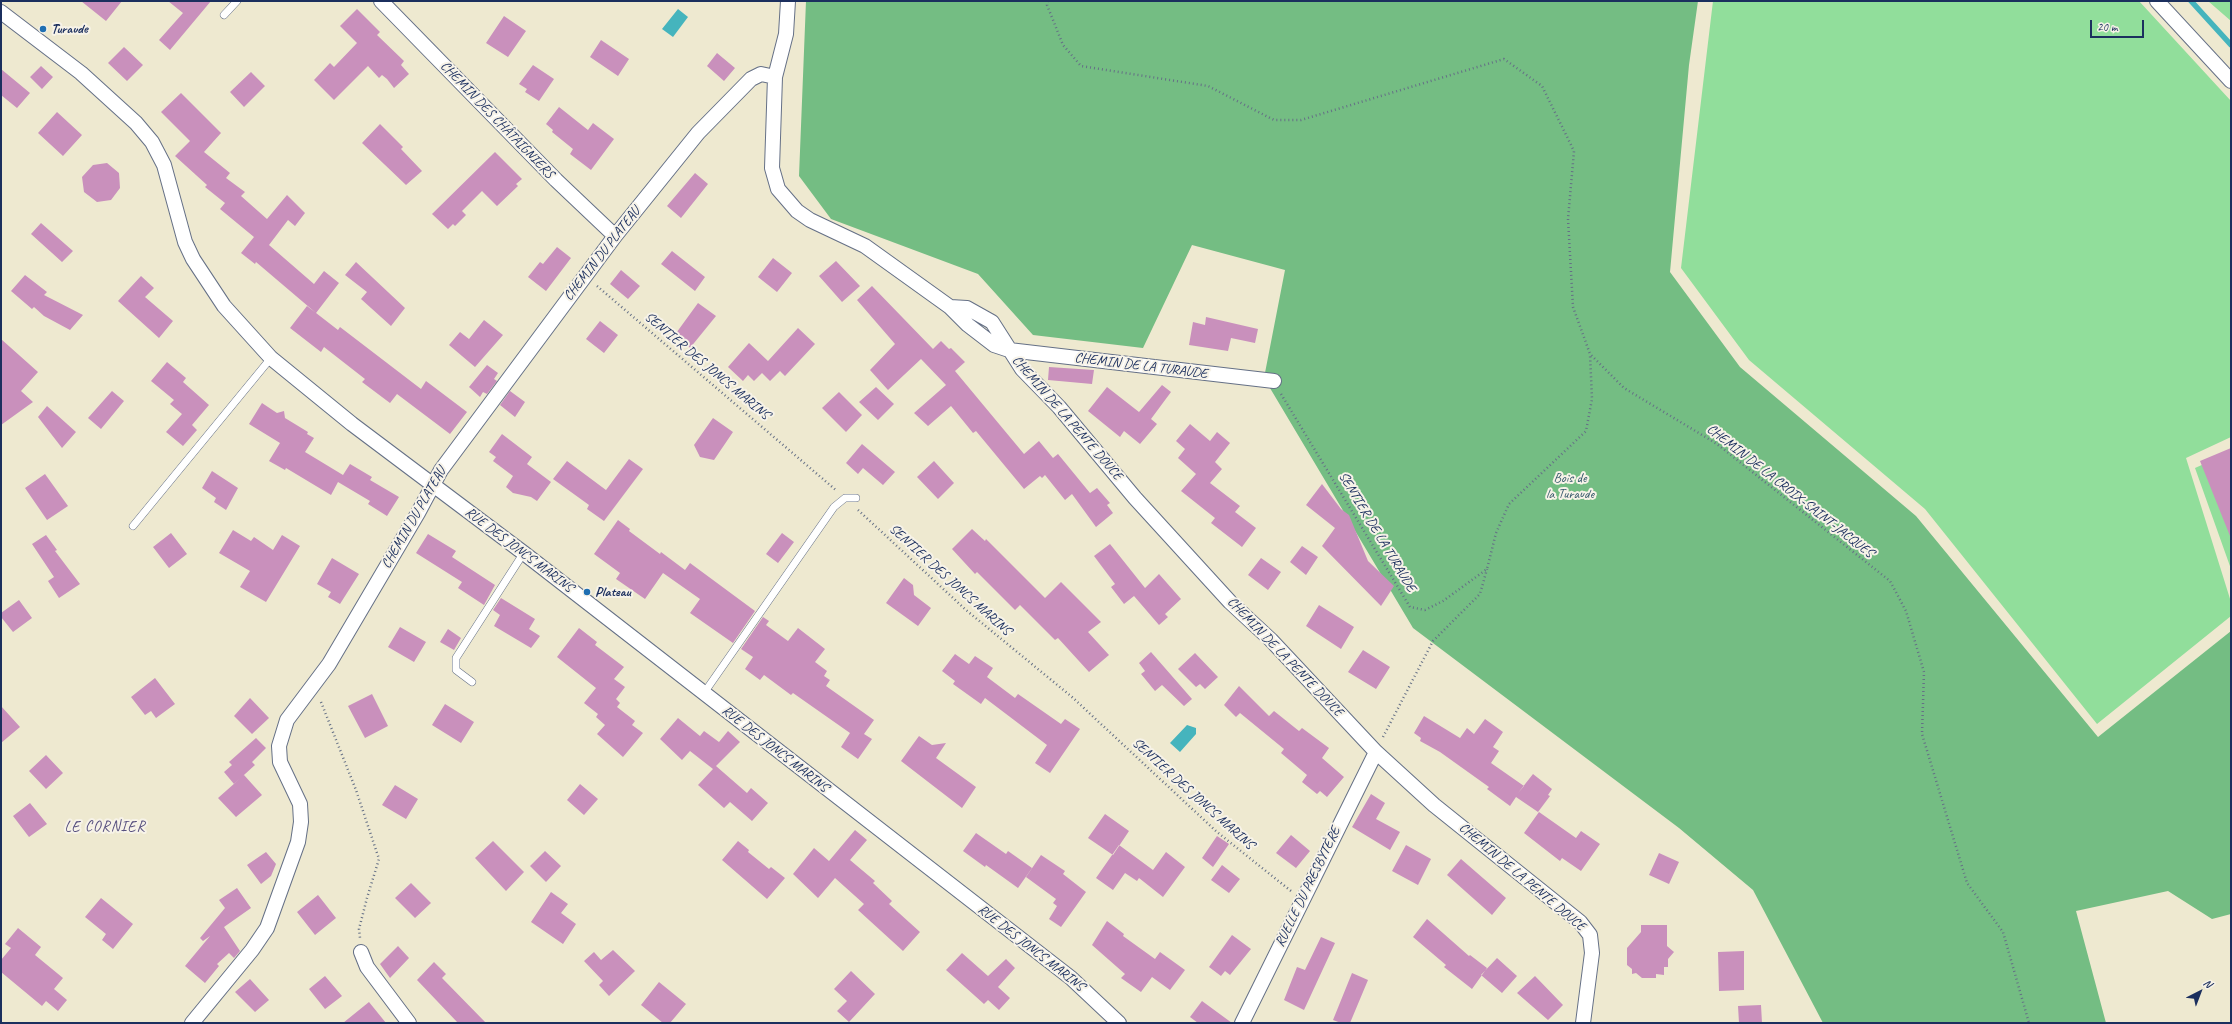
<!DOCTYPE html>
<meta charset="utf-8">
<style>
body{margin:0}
#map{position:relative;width:2232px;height:1024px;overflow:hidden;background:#eee9d0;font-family:Caveat,sans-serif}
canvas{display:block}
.frame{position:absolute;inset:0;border:2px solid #1b2f5e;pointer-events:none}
.north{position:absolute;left:2180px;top:972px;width:40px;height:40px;-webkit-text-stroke:3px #f7f3e8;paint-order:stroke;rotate:42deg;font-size:11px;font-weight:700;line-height:16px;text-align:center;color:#1b2f5e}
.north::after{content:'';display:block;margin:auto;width:14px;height:18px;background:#1b2f5e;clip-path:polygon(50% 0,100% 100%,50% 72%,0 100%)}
.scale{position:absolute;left:2090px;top:20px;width:54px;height:18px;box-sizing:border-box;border:2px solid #1b2f5e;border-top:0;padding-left:5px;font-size:12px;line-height:14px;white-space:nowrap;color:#1b2f5e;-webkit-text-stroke:3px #f7f3e8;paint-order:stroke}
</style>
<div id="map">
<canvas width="2232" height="1024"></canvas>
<div class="frame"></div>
<div class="north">N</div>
<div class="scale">20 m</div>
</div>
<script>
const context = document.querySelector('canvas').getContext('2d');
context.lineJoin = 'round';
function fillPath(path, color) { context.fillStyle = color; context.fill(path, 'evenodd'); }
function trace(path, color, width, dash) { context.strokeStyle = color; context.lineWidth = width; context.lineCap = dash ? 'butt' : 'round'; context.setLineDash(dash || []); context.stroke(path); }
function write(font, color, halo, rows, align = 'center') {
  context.font = font + ' Caveat,sans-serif'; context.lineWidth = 4; context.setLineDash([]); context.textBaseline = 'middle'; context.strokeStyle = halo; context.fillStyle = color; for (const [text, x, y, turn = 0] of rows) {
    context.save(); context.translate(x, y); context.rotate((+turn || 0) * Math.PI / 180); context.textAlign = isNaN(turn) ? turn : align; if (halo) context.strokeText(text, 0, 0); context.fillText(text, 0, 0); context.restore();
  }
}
fillPath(new Path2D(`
 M 1713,1 L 2139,1 L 2231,101 L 2231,437 L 2186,458 L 2231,602 L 2231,616 L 2097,724 L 1925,509 L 1749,360 L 1681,268 Z
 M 2208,1 L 2231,1 L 2231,21 Z
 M 2231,452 L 2231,569 L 2195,468 Z`), '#91de9b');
fillPath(new Path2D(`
 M 806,1 L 1698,1 L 1689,65 L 1670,272 L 1740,367 L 1916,516 L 2098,737 L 2231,631 L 2231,914 L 2212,919 L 2168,891 L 2076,911 L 2106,1023 L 1823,1023 L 1753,890 L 1679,828 L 1413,628 L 1264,378 L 1285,270 L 1192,245 L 1143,348 L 1033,335 L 978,274 L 831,219 L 799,176 Z`), '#74bd83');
fillPath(new Path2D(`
 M 678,9 L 688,17 L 673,37 L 662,29 Z
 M 1187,725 L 1196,728 L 1196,734 L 1180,752 L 1170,743 Z`), '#45b4bd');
trace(new Path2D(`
 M 2191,1 L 2231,45`), '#45b4bd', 5.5);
fillPath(new Path2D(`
 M 81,1 L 122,1 L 106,21 Z
 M 168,1 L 211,1 L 170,50 L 159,40 L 183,13 Z
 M 357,9 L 380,32 L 377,35 L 404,61 L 401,65 L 409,74 L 394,88 L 387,79 L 382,75 L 379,78 L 368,66 L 334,100 L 314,80 L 330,63 L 334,67 L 357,43 L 340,26 Z
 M 504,16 L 526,31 L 508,57 L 486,43 Z
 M 601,40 L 629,59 L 618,76 L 590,57 Z
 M 124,47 L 143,65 L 127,81 L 108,63 Z
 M 717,53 L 735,68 L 724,81 L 707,66 Z
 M 533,65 L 554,79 L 539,101 L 525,92 L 527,89 L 519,84 Z
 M 41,66 L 53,77 L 42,89 L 30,77 Z
 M 1,69 L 30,93 L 17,108 L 1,95 Z
 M 251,72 L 265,86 L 244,107 L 230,92 Z
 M 181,93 L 221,133 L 204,152 L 230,173 L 226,178 L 245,192 L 241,196 L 267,219 L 287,195 L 305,213 L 295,226 L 288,220 L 269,245 L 314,284 L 324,271 L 339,283 L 316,313 L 256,262 L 255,264 L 241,253 L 254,237 L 220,209 L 225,203 L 205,187 L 207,185 L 175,156 L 190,141 L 161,112 Z
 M 559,107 L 588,130 L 593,123 L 614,139 L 591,170 L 570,154 L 573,149 L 552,132 L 553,130 L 546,124 Z
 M 57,112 L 82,135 L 63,156 L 38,133 Z
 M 380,124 L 403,147 L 401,149 L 422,171 L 406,185 L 362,143 Z
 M 495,152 L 522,179 L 516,184 L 518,186 L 497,206 L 482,191 L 462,211 L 466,215 L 455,226 L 453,224 L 448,229 L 432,214 Z
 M 107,163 L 119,173 L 120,188 L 111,200 L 97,202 L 84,192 L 82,177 L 93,165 Z
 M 695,173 L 708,184 L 681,218 L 667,206 Z
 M 41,223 L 73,251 L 62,262 L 31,234 Z
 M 557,247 L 571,258 L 546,291 L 528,277 L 540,262 L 543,264 Z
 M 672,251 L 705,277 L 695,291 L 661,264 Z
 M 773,258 L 792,273 L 777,292 L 758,277 Z
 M 836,261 L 860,286 L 842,302 L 819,276 Z
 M 356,262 L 405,308 L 391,326 L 361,299 L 367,292 L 345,275 Z
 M 621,270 L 640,286 L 628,299 L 610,284 Z
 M 25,275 L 47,292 L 44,295 L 83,315 L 70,330 L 44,316 L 34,307 L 32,309 L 11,291 Z
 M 141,276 L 154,288 L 145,297 L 173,321 L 159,338 L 118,301 Z
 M 872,286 L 933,349 L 941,341 L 949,349 L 951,348 L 965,362 L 955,371 L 1024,454 L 1039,441 L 1053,458 L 1058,454 L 1090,493 L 1097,488 L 1110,503 L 1107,505 L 1113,513 L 1096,527 L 1072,494 L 1065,500 L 1045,475 L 1042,478 L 1040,476 L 1024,489 L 976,431 L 973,433 L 951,406 L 928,426 L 914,413 L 946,385 L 921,359 L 888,390 L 870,370 L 895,344 L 857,300 Z
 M 698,303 L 716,316 L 690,348 L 674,336 Z
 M 307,306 L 338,330 L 340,327 L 421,389 L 426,381 L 467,412 L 450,434 L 397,394 L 390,403 L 362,382 L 365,379 L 324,347 L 321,352 L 290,328 Z
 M 1206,317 L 1258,329 L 1255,343 L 1231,338 L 1228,351 L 1189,345 L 1193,322 L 1205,325 Z
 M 484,320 L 503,335 L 475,367 L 449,345 L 460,332 L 469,339 Z
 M 600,321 L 618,335 L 604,353 L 586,339 Z
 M 798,328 L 815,344 L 785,376 L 780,371 L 770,381 L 762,373 L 754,381 L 748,375 L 743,381 L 728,367 L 749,343 L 768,361 Z
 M 1,339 L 38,372 L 21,391 L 33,402 L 1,425 Z
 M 167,362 L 186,378 L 183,382 L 209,405 L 192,425 L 197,430 L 183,446 L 166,432 L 182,414 L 170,404 L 174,400 L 151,381 Z
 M 487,365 L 498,373 L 494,379 L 497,381 L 487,394 L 483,392 L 480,397 L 469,387 Z
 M 1049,367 L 1094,370 L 1092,384 L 1048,380 Z
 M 1162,385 L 1171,392 L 1151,419 L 1157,424 L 1140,444 L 1124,431 L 1120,437 L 1088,411 L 1107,387 L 1139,412 Z
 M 876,387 L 894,404 L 878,420 L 859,402 Z
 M 112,391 L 124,401 L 101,429 L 88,418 Z
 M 510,391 L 525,402 L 515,417 L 500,405 Z
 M 839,392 L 862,415 L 846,432 L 822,408 Z
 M 262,403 L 277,413 L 284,411 L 285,418 L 308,432 L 307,434 L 314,438 L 305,452 L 343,475 L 350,464 L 372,477 L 370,480 L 399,497 L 387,516 L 368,504 L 370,501 L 338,482 L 331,495 L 286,468 L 285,470 L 269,461 L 280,443 L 249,424 Z
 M 47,406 L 76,432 L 62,448 L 38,417 Z
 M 713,418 L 733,432 L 714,460 L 700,457 L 694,445 Z
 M 1190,424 L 1210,441 L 1217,432 L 1230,443 L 1215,462 L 1222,469 L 1210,483 L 1240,506 L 1235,512 L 1256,528 L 1242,547 L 1211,523 L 1215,518 L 1181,491 L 1196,474 L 1178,458 L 1185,449 L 1176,441 Z
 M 502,434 L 532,457 L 527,464 L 551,482 L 537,501 L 531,497 L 513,493 L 506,487 L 513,476 L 493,461 L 496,457 L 489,452 Z
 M 862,444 L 895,472 L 883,485 L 863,468 L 858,474 L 846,463 Z
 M 2231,448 L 2231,536 L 2230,536 L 2200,461 Z
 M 629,459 L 643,469 L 604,521 L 587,509 L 589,505 L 553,479 L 567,461 L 606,490 Z
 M 934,461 L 954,483 L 938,499 L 917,477 Z
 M 212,471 L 238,488 L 226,510 L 214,502 L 216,498 L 202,488 Z
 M 45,474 L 68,506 L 47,520 L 25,488 Z
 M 1322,484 L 1341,509 L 1349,515 L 1368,561 L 1394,586 L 1381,606 L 1322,546 L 1335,528 L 1306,505 Z
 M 618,520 L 630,529 L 629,531 L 660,554 L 661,552 L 685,570 L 690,563 L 755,611 L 733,643 L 690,613 L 700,599 L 663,573 L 645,599 L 616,579 L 620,573 L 594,554 Z
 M 972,529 L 985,541 L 986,539 L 1045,598 L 1061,582 L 1101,622 L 1088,632 L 1109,655 L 1089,672 L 1058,638 L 1055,640 L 1020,605 L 1015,610 L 977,572 L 975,574 L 952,549 Z
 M 233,530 L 251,541 L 254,537 L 273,550 L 282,535 L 300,546 L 266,602 L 240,587 L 250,571 L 219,553 Z
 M 171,533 L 187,554 L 169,568 L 153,547 Z
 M 782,533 L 794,542 L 778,563 L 766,554 Z
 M 428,534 L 456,551 L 452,557 L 495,585 L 484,605 L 458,588 L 462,582 L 416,553 Z
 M 46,535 L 57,550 L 55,551 L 80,584 L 59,598 L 48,581 L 54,577 L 32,544 Z
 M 1110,544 L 1145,588 L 1159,574 L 1181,599 L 1165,614 L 1168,617 L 1159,625 L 1134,596 L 1124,604 L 1111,587 L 1115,584 L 1094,556 Z
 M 1302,546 L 1318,557 L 1306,575 L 1290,562 Z
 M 332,558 L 359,574 L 340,604 L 328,597 L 331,592 L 317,584 Z
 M 1261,558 L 1281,572 L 1268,590 L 1248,575 Z
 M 904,578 L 913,585 L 914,595 L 931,608 L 918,626 L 886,603 Z
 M 501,598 L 535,619 L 529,629 L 540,636 L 531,648 L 494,626 L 500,615 L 493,610 Z
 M 19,600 L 32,618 L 13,632 L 1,617 L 1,613 Z
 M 1319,605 L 1354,627 L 1341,649 L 1306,626 Z
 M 763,617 L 769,621 L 766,625 L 788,641 L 798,628 L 825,649 L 815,662 L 827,671 L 824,676 L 830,680 L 826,686 L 874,720 L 864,734 L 872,739 L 858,759 L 841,747 L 850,733 L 793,693 L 791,695 L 764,675 L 760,680 L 745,669 L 753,657 L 741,649 Z
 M 400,627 L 426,642 L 414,662 L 388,647 Z
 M 579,628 L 597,642 L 595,645 L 624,667 L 614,679 L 625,687 L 616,699 L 620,703 L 617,707 L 635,721 L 632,725 L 643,733 L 623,757 L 597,734 L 605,725 L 596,717 L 598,714 L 584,703 L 596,688 L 557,657 Z
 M 448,629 L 461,638 L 454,650 L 440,642 Z
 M 1363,650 L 1390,667 L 1376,689 L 1348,672 Z
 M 1151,652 L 1192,699 L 1184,706 L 1162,685 L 1155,691 L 1141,674 L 1145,671 L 1139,663 Z
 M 1195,653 L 1218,677 L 1205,689 L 1200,684 L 1196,687 L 1178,669 Z
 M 955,654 L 969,664 L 975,656 L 993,668 L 987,677 L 1015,698 L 1018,694 L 1061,724 L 1065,719 L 1080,729 L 1050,773 L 1035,763 L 1047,745 L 985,698 L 981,704 L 953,684 L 955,681 L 942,671 Z
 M 155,678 L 175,704 L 156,718 L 151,711 L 145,715 L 131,697 Z
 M 1239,686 L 1269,716 L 1274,711 L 1299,731 L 1302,728 L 1329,748 L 1322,758 L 1344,777 L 1327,797 L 1320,791 L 1317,794 L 1302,782 L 1307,775 L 1281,753 L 1284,749 L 1240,713 L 1236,717 L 1224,705 Z
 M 372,694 L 388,726 L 365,738 L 348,706 Z
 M 250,698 L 269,718 L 252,734 L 234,716 Z
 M 445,704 L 474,722 L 461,743 L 432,725 Z
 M 1,706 L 20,727 L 1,743 Z
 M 1424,716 L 1460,738 L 1467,728 L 1474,734 L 1485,719 L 1503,732 L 1493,747 L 1499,751 L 1491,763 L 1524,786 L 1518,793 L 1533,774 L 1552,789 L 1548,795 L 1550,796 L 1538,812 L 1516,797 L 1510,806 L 1487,789 L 1489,787 L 1440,752 L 1420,741 L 1421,738 L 1414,733 Z
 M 678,718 L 700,736 L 704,731 L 719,742 L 728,731 L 740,742 L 716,766 L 747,793 L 751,788 L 768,803 L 752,821 L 730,802 L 724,808 L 698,785 L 713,769 L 690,751 L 682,760 L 660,739 Z
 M 919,736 L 932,745 L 946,743 L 936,758 L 976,787 L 962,808 L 901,761 Z
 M 256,738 L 266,748 L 252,762 L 255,765 L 234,784 L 224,772 L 232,765 L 229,762 Z
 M 46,755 L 63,773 L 46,789 L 29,771 Z
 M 244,775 L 262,795 L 236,817 L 218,798 Z
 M 580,784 L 598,799 L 584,815 L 567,800 Z
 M 395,785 L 418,799 L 406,819 L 382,805 Z
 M 1371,794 L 1385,803 L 1376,819 L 1400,832 L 1390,850 L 1352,827 Z
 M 30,803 L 47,824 L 29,837 L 13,816 Z
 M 1539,812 L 1576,838 L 1581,831 L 1600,844 L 1581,871 L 1562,858 L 1560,861 L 1524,833 Z
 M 1105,814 L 1129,831 L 1113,855 L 1088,838 Z
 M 855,830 L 867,840 L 850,860 L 875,881 L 873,883 L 892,901 L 889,904 L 920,932 L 903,951 L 858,910 L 864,904 L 835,878 L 818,898 L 793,874 L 814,848 L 829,861 Z
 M 976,833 L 1006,854 L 1008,851 L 1032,868 L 1018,888 L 986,865 L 985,867 L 963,851 Z
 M 1291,835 L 1310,851 L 1296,868 L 1276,853 Z
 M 1217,836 L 1229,844 L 1213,867 L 1202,858 Z
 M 493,841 L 524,872 L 506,891 L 475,858 Z
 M 738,841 L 749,850 L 748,852 L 769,869 L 771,867 L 785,878 L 767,899 L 722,860 Z
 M 1119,845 L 1153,870 L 1166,852 L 1185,867 L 1163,897 L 1139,878 L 1137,881 L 1125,873 L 1113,890 L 1096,878 Z
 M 1406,845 L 1431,859 L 1418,885 L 1392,871 Z
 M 545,851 L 561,866 L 546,882 L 530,866 Z
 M 266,852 L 276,864 L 271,876 L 261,884 L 247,865 Z
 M 1659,853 L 1679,862 L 1669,884 L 1649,875 Z
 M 1041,855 L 1065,871 L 1063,874 L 1086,892 L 1061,927 L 1049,919 L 1057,906 L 1053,903 L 1056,899 L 1026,877 Z
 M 1461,859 L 1506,898 L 1492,915 L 1447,875 Z
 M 1222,865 L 1240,879 L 1229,893 L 1211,880 Z
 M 411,883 L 431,903 L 415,918 L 395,898 Z
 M 237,888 L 251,908 L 224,927 L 240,951 L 234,958 L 229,953 L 217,964 L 219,966 L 205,983 L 185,966 L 210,936 L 203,941 L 200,938 L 225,908 L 219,900 Z
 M 551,892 L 568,904 L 561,913 L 576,924 L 563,944 L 531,922 Z
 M 318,895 L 336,918 L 315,935 L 297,912 Z
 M 101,898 L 133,924 L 113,949 L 102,940 L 106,934 L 85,917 Z
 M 1427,919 L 1469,956 L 1470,955 L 1487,968 L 1472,989 L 1444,967 L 1446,965 L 1413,937 Z
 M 1107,921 L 1124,934 L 1123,936 L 1155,959 L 1160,952 L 1185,970 L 1170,990 L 1152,977 L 1141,992 L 1121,978 L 1125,974 L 1092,945 Z
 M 1641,925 L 1667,925 L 1667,946 L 1674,952 L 1668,959 L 1668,967 L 1664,967 L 1664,975 L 1656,974 L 1656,978 L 1642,978 L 1636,973 L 1632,974 L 1632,969 L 1627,965 L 1627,948 L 1641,932 Z
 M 18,928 L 41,947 L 35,955 L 63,978 L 54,989 L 67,1000 L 58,1011 L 46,1001 L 42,1006 L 1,972 L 1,960 L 11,948 L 5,944 Z
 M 1232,935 L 1251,949 L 1230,975 L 1225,971 L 1221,976 L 1209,967 Z
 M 1321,937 L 1335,943 L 1304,1010 L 1284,1000 L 1297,967 L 1305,970 Z
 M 398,946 L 409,958 L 390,978 L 380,964 Z
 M 613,950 L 635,971 L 609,996 L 599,985 L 603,981 L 584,961 L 594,952 L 601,960 Z
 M 1744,951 L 1744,990 L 1719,991 L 1718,952 Z
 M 962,953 L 988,976 L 1006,959 L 1015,968 L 998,987 L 1010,998 L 999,1010 L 988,1000 L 984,1004 L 946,970 Z
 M 1497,958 L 1517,976 L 1502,993 L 1481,975 Z
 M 434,962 L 446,974 L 442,978 L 486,1023 L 458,1023 L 417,980 Z
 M 851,971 L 875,994 L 849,1022 L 837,1011 L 847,1001 L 834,989 Z
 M 1352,973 L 1368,980 L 1350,1023 L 1341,1023 L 1333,1020 Z
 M 325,976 L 342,996 L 325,1009 L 309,989 Z
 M 1535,976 L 1563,1005 L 1548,1020 L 1517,993 Z
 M 250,979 L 269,1000 L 255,1012 L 235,992 Z
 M 659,982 L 686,1004 L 670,1023 L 663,1023 L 641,1005 Z
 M 1202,1001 L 1232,1023 L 1198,1023 L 1190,1017 Z
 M 369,1002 L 386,1023 L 343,1023 Z
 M 1761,1005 L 1762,1023 L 1739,1023 L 1738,1006 Z`), '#c990bc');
const lane = new Path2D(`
 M 224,15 L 237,1
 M 133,526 L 271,358
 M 472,682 L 456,670 L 456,658 L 523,554
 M 704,693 L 834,507 L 845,498 L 856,498`);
const street = new Path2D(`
 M 381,1 L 556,180 L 615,236
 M 788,1 L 786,34 L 775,77 L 772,168 L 778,189 L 797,211 L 810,220 L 865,246 L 950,307 L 968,325 L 994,345 L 1009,350 L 1274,381
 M 2157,1 L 2231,81
 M 1,12 L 81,73 L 136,123 L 152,142 L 164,165 L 185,242 L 193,259 L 224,306 L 271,358 L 352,424 L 525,554 L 1071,978 L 1119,1023
 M 950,307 L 967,308 L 992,322 L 1022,369 L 1059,407 L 1135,498 L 1230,602 L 1271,640 L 1376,752 L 1434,805 L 1580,922 L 1590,935 L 1592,953 L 1583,1023
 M 361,952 L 367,967 L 409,1023
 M 192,1023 L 252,950 L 267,928 L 298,842 L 301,822 L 300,804 L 280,762 L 279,746 L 287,720 L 329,664 L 418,513 L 441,470 L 615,236 L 698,133 L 751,79 L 761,74 L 775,77
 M 1242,1023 L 1376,752`);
trace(lane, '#657086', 8);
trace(street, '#657086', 16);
trace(new Path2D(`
 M 1048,1 L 1047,5 L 1063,45 L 1081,66 L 1208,86 L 1274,120 L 1301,120 L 1504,59 L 1542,86 L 1574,151 L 1568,219 L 1573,307 L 1590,354 L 1624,388 L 1717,444 L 1890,581 L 1906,611 L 1924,672 L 1922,734 L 1967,883 L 2003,932 L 2029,1023
 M 597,286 L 837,491
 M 1281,394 L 1410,607 L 1425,610 L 1443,601 L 1487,569 L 1496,533 L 1509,504 L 1586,431 L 1592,399 L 1590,354
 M 858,510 L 966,610 L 1072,697 L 1217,832 L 1291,891
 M 321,702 L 356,790 L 379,859 L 367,898 L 359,929 L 360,938
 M 1383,737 L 1433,641 L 1480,594 L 1487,569`), '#657086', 2.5, [1, 3]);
trace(lane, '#fff', 7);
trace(street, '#fff', 14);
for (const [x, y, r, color] of [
 [43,29,4,"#1f6fb2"],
 [587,592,4,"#1f6fb2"]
]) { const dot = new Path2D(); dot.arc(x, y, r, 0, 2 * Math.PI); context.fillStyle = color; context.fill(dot); trace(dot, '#f7f3e8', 1.5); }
write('bold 14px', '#1b2f5e', '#f7f3e8', [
 ["Turaude",51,29],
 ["Plateau",595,592]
], 'left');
write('14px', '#1b2f5e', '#f7f3e8', [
 ["CHEMIN DES CHÂTAIGNIERS",497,120,46],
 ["CHEMIN DU PLATEAU",602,254,-52],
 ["SENTIER DES JONCS MARINS",707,366,40],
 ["CHEMIN DE LA TURAUDE",1141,366,7],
 ["CHEMIN DE LA PENTE DOUCE",1067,418,49],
 ["CHEMIN DE LA CROIX-SAINT-JACQUES",1790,491,38],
 ["CHEMIN DU PLATEAU",414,518,-60],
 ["SENTIER DE LA TURAUDE",1377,532,59],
 ["RUE DES JONCS MARINS",519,550,37],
 ["SENTIER DES JONCS MARINS",950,580,42],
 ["CHEMIN DE LA PENTE DOUCE",1285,657,46],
 ["RUE DES JONCS MARINS",775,749,38],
 ["SENTIER DES JONCS MARINS",1193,794,42],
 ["CHEMIN DE LA PENTE DOUCE",1522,877,40],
 ["RUELLE DU PRESBYTÈRE",1308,887,-64],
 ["RUE DES JONCS MARINS",1031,948,38]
]);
write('14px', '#385b6d', '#f7f3e8', [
 ["Bois de",1570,478],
 ["la Turaude",1570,494]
]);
context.letterSpacing = '1px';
write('15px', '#58517f', '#f7f3e8', [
 ["LE CORNIER",105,827]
]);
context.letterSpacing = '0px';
</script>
